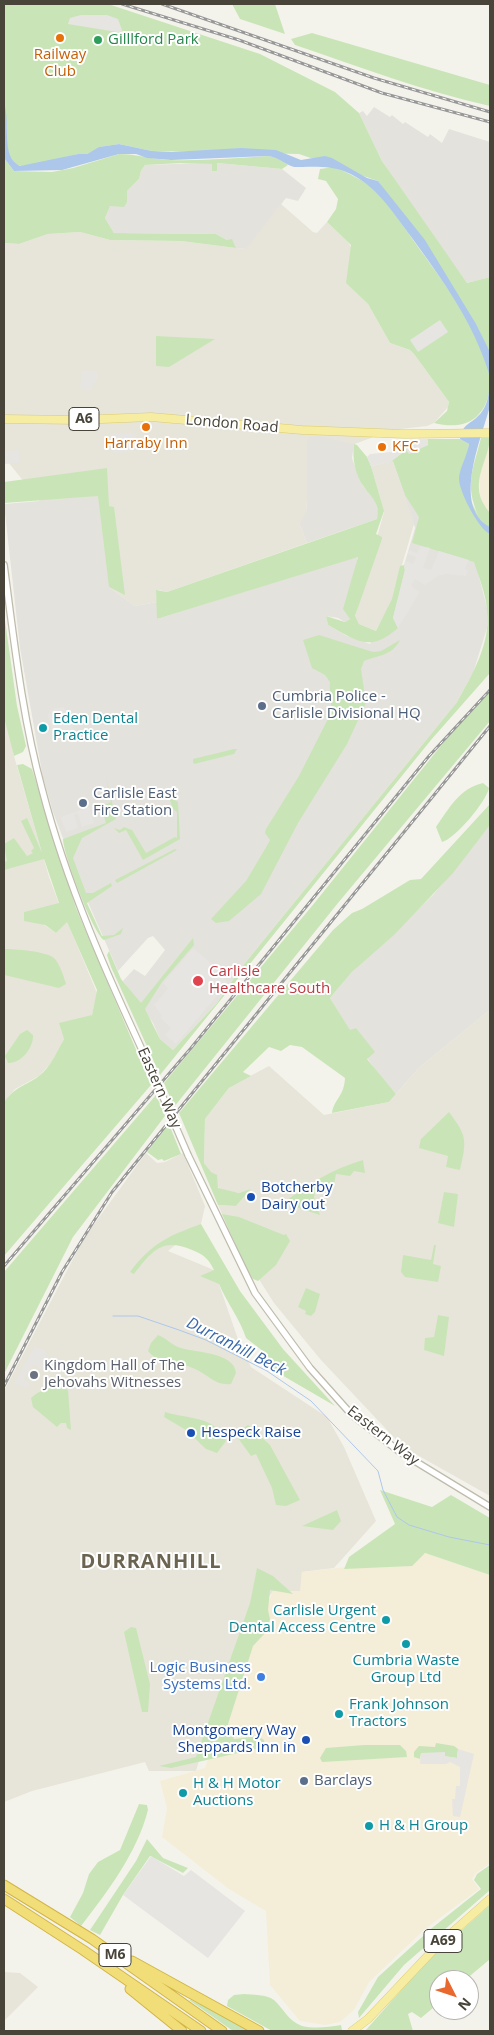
<!DOCTYPE html>
<style>
body{margin:0}
#map{position:relative;width:494px;height:2035px;overflow:hidden;background:#f4f3eb;font-family:"Open Sans",sans-serif}
canvas{display:block}
.frame{position:absolute;inset:0;border:5px solid #484439;pointer-events:none}
.north{position:absolute;left:429px;top:1970px;width:50px;height:50px;box-sizing:border-box;background:#fff;border:1px solid #b6b4b0;border-radius:50%;rotate:131deg;font-size:14px;font-weight:700;line-height:20px;text-align:center;color:#484439}
.north::after{content:'';display:block;margin:auto;width:18px;height:22px;background:#e8682d;clip-path:polygon(50% 0,100% 100%,50% 72%,0 100%)}
</style>
<div id="map">
<canvas width="494" height="2035"></canvas>
<div class="frame"></div>
<div class="north">N</div>
</div>
<script>
const context = document.querySelector('canvas').getContext('2d');
context.lineJoin = 'round';
function fillPath(path, color) { context.fillStyle = color; context.fill(path, 'evenodd'); }
function trace(path, color, width, dash) { context.strokeStyle = color; context.lineWidth = width; context.lineCap = dash ? 'butt' : 'round'; context.setLineDash(dash || []); context.stroke(path); }
function write(font, color, halo, rows, align = 'center') {
  context.font = font + ' "Open Sans",sans-serif'; context.lineWidth = 4; context.setLineDash([]); context.textBaseline = 'middle'; context.strokeStyle = halo; context.fillStyle = color; for (const [text, x, y, turn = 0] of rows) {
    context.save(); context.translate(x, y); context.rotate((+turn || 0) * Math.PI / 180); context.textAlign = isNaN(turn) ? turn : align; if (halo) context.strokeText(text, 0, 0); context.fillText(text, 0, 0); context.restore();
  }
}
fillPath(new Path2D(`
 M 281,204 L 313,232 L 317,233 L 327,222 L 347,241 L 352,248 L 347,283 L 368,304 L 390,343 L 410,350 L 414,354 L 449,402 L 448,407 L 434,423 L 427,426 L 392,430 L 352,445 L 336,441 L 307,500 L 306,514 L 299,523 L 307,543 L 167,592 L 159,590 L 156,593 L 157,602 L 135,606 L 109,587 L 4,457 L 4,243 L 19,244 L 48,234 L 80,232 L 110,240 L 181,241 L 245,249 Z
 M 393,461 L 414,524 L 392,599 L 376,631 L 359,624 L 355,617 L 384,512 L 371,466 Z
 M 4,708 L 14,756 L 49,877 L 59,904 L 25,912 L 56,933 L 67,921 L 97,993 L 92,1015 L 64,1039 L 52,1062 L 39,1076 L 15,1089 L 4,1102 Z
 M 490,1010 L 490,1496 L 403,1447 L 321,1360 L 274,1303 L 229,1232 L 222,1214 L 218,1205 L 236,1206 L 250,1190 L 239,1193 L 220,1190 L 204,1163 L 205,1119 L 229,1088 L 252,1075 L 269,1066 L 324,1115 L 389,1102 L 420,1067 Z
 M 146,1153 L 157,1163 L 165,1162 L 183,1153 L 205,1206 L 201,1224 L 168,1251 L 214,1270 L 239,1342 L 251,1367 L 327,1417 L 344,1447 L 376,1521 L 334,1568 L 302,1572 L 301,1591 L 273,1591 L 244,1633 L 216,1702 L 196,1771 L 149,1771 L 145,1762 L 32,1791 L 4,1802 L 4,1391 L 84,1238 Z
 M 4,1972 L 20,1973 L 38,1987 L 4,2021 Z`), '#e7e5d9');
fillPath(new Path2D(`
 M 490,441 L 490,513 L 484,506 L 480,494 L 479,471 Z
 M 425,1553 L 490,1575 L 490,1863 L 475,1874 L 472,1879 L 479,1889 L 425,1929 L 369,1982 L 354,2010 L 340,2022 L 325,2025 L 300,2021 L 270,1985 L 266,1911 L 229,1889 L 162,1837 L 167,1808 L 160,1781 L 205,1768 L 240,1665 L 273,1591 L 300,1591 L 302,1572 L 365,1565 Z`), '#f4edd8');
fillPath(new Path2D(`
 M 374,107 L 390,117 L 392,115 L 403,124 L 405,122 L 428,137 L 430,134 L 442,143 L 449,129 L 490,142 L 490,277 L 467,283 L 420,219 L 382,161 L 359,113 L 363,111 L 367,116 Z
 M 200,163 L 212,164 L 212,171 L 217,171 L 217,163 L 282,169 L 306,188 L 298,201 L 286,198 L 246,249 L 236,248 L 232,240 L 227,240 L 216,234 L 114,233 L 105,218 L 110,205 L 127,202 L 127,191 L 139,179 L 141,171 L 145,165 Z
 M 315,435 L 354,444 L 352,458 L 358,475 L 363,486 L 375,500 L 379,514 L 377,519 L 307,543 L 299,523 L 306,513 L 307,500 L 307,441 L 310,436 Z
 M 447,451 L 488,612 L 487,628 L 473,673 L 457,702 L 241,968 L 217,1003 L 173,1050 L 160,1039 L 153,1023 L 123,981 L 134,969 L 145,976 L 165,950 L 153,936 L 148,938 L 118,971 L 83,891 L 53,812 L 43,778 L 20,648 L 4,504 L 99,496 L 109,587 L 135,606 L 157,602 L 157,619 L 358,556 L 353,580 L 350,619 L 345,622 L 338,618 L 326,616 L 328,625 L 347,636 L 370,644 L 405,570 L 404,565 L 415,528 L 393,461 Z
 M 490,825 L 490,1010 L 420,1067 L 396,1094 L 380,1076 L 362,1051 L 330,998 L 352,972 L 433,895 Z`), '#e4e2dc');
fillPath(new Path2D(`
 M 4,4 L 108,4 L 260,54 L 335,92 L 359,113 L 382,161 L 467,283 L 490,277 L 490,353 L 378,181 L 299,154 L 152,151 L 119,144 L 100,147 L 87,154 L 78,154 L 33,165 L 21,166 L 15,164 L 5,149 L 7,127 L 4,103 Z
 M 232,4 L 275,4 L 285,34 L 240,19 Z
 M 312,33 L 490,85 L 490,106 C 423,91 360,67 295,45 L 291,39 Z
 M 119,154 C 136,154 152,159 169,160 C 202,161 235,158 268,156 L 279,158 L 288,165 L 282,169 L 217,163 L 217,171 L 212,171 L 212,164 L 181,163 L 145,165 L 141,171 L 139,179 L 127,191 L 127,202 L 124,207 L 110,206 L 105,218 L 114,233 L 216,234 L 227,240 L 232,239 L 236,248 L 181,241 L 110,240 L 80,232 L 48,234 L 19,244 L 4,243 L 4,158 L 14,171 L 52,172 L 73,168 Z
 M 334,167 C 349,173 365,181 377,192 C 390,205 400,222 411,237 C 436,273 487,335 490,379 C 491,390 487,406 479,414 C 468,427 450,427 434,423 L 447,411 L 449,402 L 414,354 L 410,350 L 390,343 L 368,304 L 346,283 L 351,245 L 327,222 L 336,209 L 338,199 L 326,181 L 318,179 L 320,169 Z
 M 156,336 L 215,339 L 169,367 L 156,366 Z
 M 481,438 L 490,438 C 488,464 466,485 490,513 L 490,673 L 431,740 L 160,1075 L 111,967 L 107,955 L 109,951 L 121,979 L 141,1003 L 193,938 L 194,945 L 162,982 L 145,1009 L 160,1039 L 173,1050 L 217,1003 L 241,968 L 457,702 C 472,675 491,643 487,611 C 486,594 479,578 474,562 L 412,543 L 419,517 L 405,495 L 393,461 L 390,462 L 406,450 L 428,445 L 428,439 L 460,439 L 469,444 L 462,484 L 479,517 C 464,485 473,470 481,438 Z
 M 354,444 L 357,445 L 367,457 L 371,466 L 384,511 L 376,534 L 382,537 L 382,539 L 355,616 L 359,624 L 376,631 L 392,599 L 400,566 L 404,565 L 405,570 L 393,618 L 398,628 C 370,653 357,641 328,625 L 326,616 L 345,622 L 350,619 L 343,609 L 358,557 L 157,619 L 156,590 L 167,592 L 377,519 C 381,504 371,497 364,487 C 355,475 352,458 354,444 Z
 M 107,468 L 109,506 L 114,507 L 125,595 L 109,587 L 98,496 L 4,503 L 4,482 Z
 M 4,613 L 17,706 L 26,746 L 23,752 L 14,756 L 4,717 Z
 M 319,635 L 373,652 L 381,651 L 400,640 C 392,656 378,655 364,661 L 361,669 L 366,703 L 347,744 L 298,823 L 261,894 L 229,921 L 216,923 L 211,919 L 246,881 L 268,844 L 270,840 L 265,833 L 266,829 L 299,776 L 331,713 C 332,702 329,693 330,682 L 325,675 L 312,668 L 303,640 Z
 M 490,691 L 490,721 L 338,903 L 174,1107 L 164,1083 L 312,906 L 452,732 Z
 M 234,749 L 237,749 L 234,754 L 194,764 L 193,762 L 193,759 Z
 M 23,764 L 32,769 L 76,908 L 151,1085 L 4,1256 L 4,1102 C 17,1085 24,1087 39,1076 C 51,1067 57,1051 64,1039 L 59,1023 L 92,1015 L 97,990 L 67,922 L 56,933 L 45,925 L 24,921 L 24,912 L 59,903 L 44,859 L 4,870 L 4,862 L 7,861 L 4,844 L 14,838 L 27,856 L 33,853 L 31,851 L 34,848 L 21,821 L 27,818 L 42,853 L 17,765 Z
 M 106,777 L 116,819 L 82,838 L 73,858 L 86,893 L 93,893 L 111,883 L 112,886 L 87,903 L 102,936 L 114,935 L 123,928 L 121,934 L 104,940 C 93,933 63,854 63,839 L 106,823 L 100,804 L 103,806 L 111,802 Z
 M 483,783 L 489,788 C 486,802 455,839 442,842 L 436,827 C 450,807 459,789 483,783 Z
 M 169,797 L 178,802 L 180,839 L 143,860 L 126,830 L 119,833 L 114,828 L 120,830 L 124,827 L 132,830 L 146,853 L 175,837 L 177,838 L 177,812 L 173,809 Z
 M 490,804 L 490,825 L 453,873 L 395,934 L 352,972 L 330,998 L 350,1030 L 356,1028 L 375,1052 L 367,1059 L 396,1094 L 389,1102 L 332,1113 C 334,1099 344,1097 345,1078 L 302,1047 L 290,1045 L 281,1051 L 269,1047 L 243,1072 L 251,1076 L 229,1088 L 205,1119 L 204,1163 L 211,1172 L 217,1175 L 218,1188 L 239,1193 L 251,1189 L 236,1206 L 218,1205 L 179,1113 L 333,930 L 352,913 L 362,909 L 410,880 L 421,879 Z
 M 175,849 L 177,850 L 117,883 L 115,880 Z
 M 4,949 C 14,949 48,951 55,959 C 60,965 64,977 66,984 L 59,988 L 4,975 Z
 M 27,1030 L 33,1035 C 34,1047 21,1064 8,1063 L 5,1056 L 20,1034 Z
 M 156,1095 L 165,1116 L 73,1237 L 4,1374 L 4,1272 Z
 M 449,1112 C 467,1136 467,1140 460,1170 L 446,1167 L 448,1156 L 419,1148 L 421,1139 Z
 M 169,1124 L 181,1154 L 164,1161 L 162,1159 L 158,1160 L 147,1152 Z
 M 363,1160 L 365,1173 L 354,1171 L 350,1176 L 336,1174 L 334,1185 L 317,1183 L 314,1197 L 320,1215 L 283,1203 C 309,1184 332,1169 363,1160 Z
 M 444,1192 L 458,1194 L 454,1227 L 438,1223 Z
 M 222,1214 L 239,1217 L 284,1235 L 286,1234 L 290,1241 L 276,1265 L 258,1281 L 253,1279 L 247,1270 Z
 M 201,1224 L 240,1291 L 283,1349 L 335,1406 L 261,1363 L 268,1355 L 246,1338 C 240,1319 227,1303 219,1284 L 200,1276 L 214,1270 C 208,1258 204,1255 192,1250 C 162,1237 152,1251 134,1274 L 130,1272 C 152,1243 168,1236 201,1224 Z
 M 434,1245 L 436,1245 L 433,1264 L 441,1266 L 438,1282 L 405,1277 L 401,1272 L 403,1255 L 431,1260 Z
 M 306,1288 L 320,1294 L 315,1312 L 311,1316 L 305,1314 L 306,1311 L 298,1307 Z
 M 438,1315 L 449,1317 L 444,1356 L 424,1350 L 425,1338 L 434,1337 Z
 M 158,1335 C 166,1338 171,1344 178,1347 C 193,1353 234,1351 236,1373 L 231,1384 C 215,1386 209,1375 195,1369 C 179,1361 161,1367 148,1351 L 151,1343 Z
 M 61,1386 L 68,1390 L 71,1430 L 67,1428 L 66,1423 L 61,1423 L 57,1427 L 33,1407 L 31,1398 C 39,1390 50,1387 61,1386 Z
 M 165,1412 C 188,1419 216,1416 226,1441 L 217,1453 L 206,1449 L 186,1430 L 164,1417 Z
 M 248,1425 L 270,1445 L 300,1500 L 286,1506 L 276,1505 L 272,1488 L 256,1454 L 251,1456 L 235,1434 Z
 M 380,1490 L 432,1507 L 451,1495 L 490,1518 L 490,1575 L 425,1553 L 412,1566 L 344,1569 L 349,1557 L 395,1524 Z
 M 337,1510 L 341,1521 L 333,1530 L 302,1526 Z
 M 257,1568 L 273,1576 L 293,1594 L 270,1590 L 268,1610 L 270,1619 L 266,1632 L 253,1646 L 228,1724 L 234,1739 L 258,1736 L 264,1740 L 265,1747 L 171,1768 L 159,1766 L 196,1757 L 250,1603 Z
 M 131,1627 L 136,1628 L 150,1684 L 148,1712 L 142,1712 L 124,1632 Z
 M 436,1743 L 454,1746 L 458,1749 L 457,1758 L 421,1753 L 420,1759 L 414,1757 L 414,1752 L 419,1746 L 435,1747 Z
 M 364,1745 L 400,1745 L 406,1751 L 407,1757 L 322,1762 L 320,1758 L 326,1748 Z
 M 139,1804 L 147,1805 L 148,1810 C 137,1853 108,1891 81,1926 L 70,1917 L 83,1893 L 89,1874 L 98,1862 L 120,1850 Z
 M 147,1839 L 163,1858 L 188,1868 L 183,1873 L 150,1856 L 123,1895 L 100,1935 L 90,1930 L 136,1861 Z
 M 490,1865 L 490,1890 L 404,1965 L 359,2018 L 358,2012 L 378,1977 L 432,1928 L 481,1889 L 474,1880 L 477,1874 Z
 M 490,1905 L 489,1960 L 465,1980 L 439,1980 L 439,2003 L 421,2018 L 412,2012 L 408,2014 L 413,2031 L 365,2031 L 427,1961 Z
 M 244,1994 C 253,1995 266,1994 274,2000 C 284,2009 288,2021 302,2026 C 315,2029 328,2027 341,2025 L 342,2030 L 272,2031 L 227,2006 L 228,2000 L 234,1995 Z
 M 189,2000 L 191,2000 L 254,2031 L 233,2031 Z`), '#c9e5b7');
fillPath(new Path2D(`
 M 81,15 L 107,15 L 118,19 L 123,33 L 68,24 L 70,18 Z
 M 440,320 L 448,332 L 418,352 L 410,340 Z
 M 82,371 L 97,371 L 96,383 L 93,383 L 92,390 L 80,390 Z
 M 112,433 L 135,433 L 136,448 L 131,452 L 113,453 Z
 M 428,439 L 428,445 L 409,454 L 406,450 L 390,462 L 371,466 L 367,457 L 370,454 L 391,452 L 392,443 L 400,440 Z
 M 4,446 L 6,452 L 19,450 L 19,463 L 4,464 Z
 M 420,546 L 430,548 L 423,568 L 431,570 L 439,551 L 469,560 L 465,569 L 468,570 L 466,576 L 447,574 L 438,576 L 425,585 L 415,579 L 411,586 L 420,592 L 398,628 L 393,618 L 405,570 L 404,565 L 406,561 L 413,564 L 416,557 L 408,554 L 409,550 L 417,553 Z
 M 64,707 L 65,710 L 69,710 L 74,732 L 71,733 L 72,736 L 58,740 L 57,736 L 53,737 L 48,714 L 51,713 L 50,710 Z
 M 89,807 L 94,823 L 82,827 L 78,814 L 74,814 L 78,828 L 66,832 L 61,817 Z
 M 193,948 L 223,973 L 221,976 L 228,983 L 176,1044 L 165,1035 L 171,1028 L 160,1018 L 162,1016 L 154,1005 L 168,988 L 163,983 Z
 M 35,1346 L 47,1352 L 42,1369 L 33,1364 L 23,1379 L 30,1384 L 26,1388 L 15,1383 Z
 M 458,1749 L 474,1754 L 460,1817 L 453,1816 L 452,1799 L 455,1799 L 456,1786 L 460,1786 L 460,1767 L 450,1762 L 446,1764 L 420,1764 L 421,1753 L 445,1752 L 445,1756 L 457,1758 Z
 M 151,1856 L 184,1876 L 191,1870 L 245,1911 L 208,1958 L 123,1895 Z`), '#e6e5e2');
fillPath(new Path2D(`
 M 4,103 C 11,123 0,157 20,166 L 78,154 L 87,154 L 99,147 L 119,144 L 152,151 L 172,152 L 241,148 L 276,150 L 301,160 L 325,156 L 332,158 L 367,178 L 378,181 L 425,240 L 476,324 L 490,352 L 490,377 C 475,325 444,282 412,238 C 393,213 377,185 346,172 C 331,165 310,167 294,167 C 284,164 279,157 268,156 L 171,160 L 147,158 L 136,154 L 119,154 L 62,170 L 14,171 L 4,158 Z
 M 490,383 C 490,390 492,399 490,406 C 482,437 451,507 490,527 L 490,534 C 479,530 458,490 459,478 C 460,467 467,456 469,444 L 460,439 C 463,422 471,425 481,413 C 488,404 489,393 490,383 Z`), '#adc7eb');
trace(new Path2D(`
 M 113,1316 L 138,1316 L 179,1330 L 206,1340 L 267,1371 L 311,1401 L 378,1471 L 383,1490 L 397,1517 L 409,1525 L 449,1537 L 490,1545`), '#adc7eb', 1);
const tertiary = new Path2D(`
 M 4,565 C 14,640 22,716 42,789 C 67,886 108,977 150,1067
 M 188,1155 L 255,1293 L 310,1368 L 351,1414 L 400,1452 L 490,1507`);
const primary = new Path2D(`
 M 4,419 L 78,420 L 151,417 L 302,430 L 404,434 L 490,433
 M 352,2031 L 368,2019 L 438,1945 L 490,1899`);
const motorway = new Path2D(`
 M 4,1885 L 92,1939 L 222,2031
 M 4,1899 L 83,1950 L 201,2031
 M 132,1961 L 259,2031
 M 130,1989 L 182,2031`);
trace(tertiary, '#bfbcae', 8);
trace(primary, '#dbcc72', 9);
trace(motorway, '#d1b548', 11);
trace(tertiary, '#fff', 5.5);
trace(primary, '#f6eca2', 8);
trace(motorway, '#f2de78', 9);
const rail = new Path2D(`
 M 122,4 L 239,40 L 382,93 L 490,122
 M 162,4 L 374,78 L 490,112
 M 4,1266 L 191,1048 L 429,756 L 490,690
 M 4,1386 L 62,1272 L 112,1192 L 490,726`);
trace(rail, '#989898', 3);
trace(rail, '#fff', 1, [4]);
const tertiaryBridge = new Path2D(`
 M 150,1067 L 188,1155`);
trace(tertiaryBridge, '#bfbcae', 8, []);
trace(tertiaryBridge, '#fff', 5.5);
for (const [x, y, r, color] of [
 [60,38,5,"#e8710a"],
 [98,40,5,"#2e9e5b"],
 [146,427,5,"#e8710a"],
 [382,447,5,"#e8710a"],
 [262,706,5,"#5c6f8a"],
 [43,728,5,"#0f9aa8"],
 [83,803,5,"#5c6f8a"],
 [198,981,6,"#e0444e"],
 [251,1197,5,"#1a4fb4"],
 [34,1375,5,"#6b7280"],
 [191,1433,5,"#1a4fb4"],
 [386,1620,5,"#0f9aa8"],
 [406,1644,5,"#0f9aa8"],
 [261,1677,5,"#3f7fe0"],
 [339,1714,5,"#0f9aa8"],
 [306,1740,5,"#1a4fb4"],
 [304,1781,5,"#5c6f8a"],
 [183,1793,5,"#0f9aa8"],
 [369,1826,5,"#0f9aa8"]
]) { const dot = new Path2D(); dot.arc(x, y, r, 0, 2 * Math.PI); context.fillStyle = color; context.fill(dot); trace(dot, '#fff', 2); }
for (const [x, y, w] of [
 [84,419,30],
 [443,1941,38],
 [115,1955,32]
]) { const box = new Path2D(); box.roundRect(x - w / 2, y - 11.5, w, 23, 4); context.fillStyle = '#fff'; context.fill(box); trace(box, '#484439', 1); }
write('bold 14px', '#484439', null, [
 ["A6",84,419],
 ["A69",443,1941],
 ["M6",115,1955]
]);
write('15px', '#27864d', '#fff', [
 ["Gilllford Park",108,40]
], 'left');
write('15px', '#c56008', '#fff', [
 ["Railway",60,55],
 ["Club",60,72],
 ["Harraby Inn",146,444],
 ["KFC",392,447,"left"]
]);
write('15px', '#484439', '#fff', [
 ["London Road",232,424,5],
 ["Eastern Way",159,1088,66],
 ["Eastern Way",383,1436,38]
]);
write('15px', '#4e5e75', '#fff', [
 ["Cumbria Police -",272,697],
 ["Carlisle Divisional HQ",272,714],
 ["Carlisle East",93,794],
 ["Fire Station",93,811],
 ["Barclays",314,1781]
], 'left');
write('15px', '#0d838f', '#fff', [
 ["Eden Dental",53,719],
 ["Practice",53,736],
 ["Carlisle Urgent",376,1611,"right"],
 ["Dental Access Centre",376,1628,"right"],
 ["Cumbria Waste",406,1661,"center"],
 ["Group Ltd",406,1678,"center"],
 ["Frank Johnson",349,1705],
 ["Tractors",349,1722],
 ["H & H Motor",193,1784],
 ["Auctions",193,1801],
 ["H & H Group",379,1826]
], 'left');
write('15px', '#be3a42', '#fff', [
 ["Carlisle",209,972],
 ["Healthcare South",209,989]
], 'left');
write('15px', '#164399', '#fff', [
 ["Botcherby",261,1188],
 ["Dairy out",261,1205],
 ["Hespeck Raise",201,1433],
 ["Montgomery Way",296,1731,"right"],
 ["Sheppards Inn in",296,1748,"right"]
], 'left');
write('15px', '#5b616d', '#fff', [
 ["Kingdom Hall of The",44,1366],
 ["Jehovahs Witnesses",44,1383]
], 'left');
write('15px', '#366cbe', '#fff', [
 ["Logic Business",251,1668],
 ["Systems Ltd.",251,1685]
], 'right');
write('italic 16px', '#3a69ab', '#fff', [
 ["Durranhill Beck",236,1347,27]
]);
context.letterSpacing = '1px';
write('bold 20px', '#6a6451', '#fff', [
 ["DURRANHILL",151,1562]
]);
context.letterSpacing = '0px';
</script>
